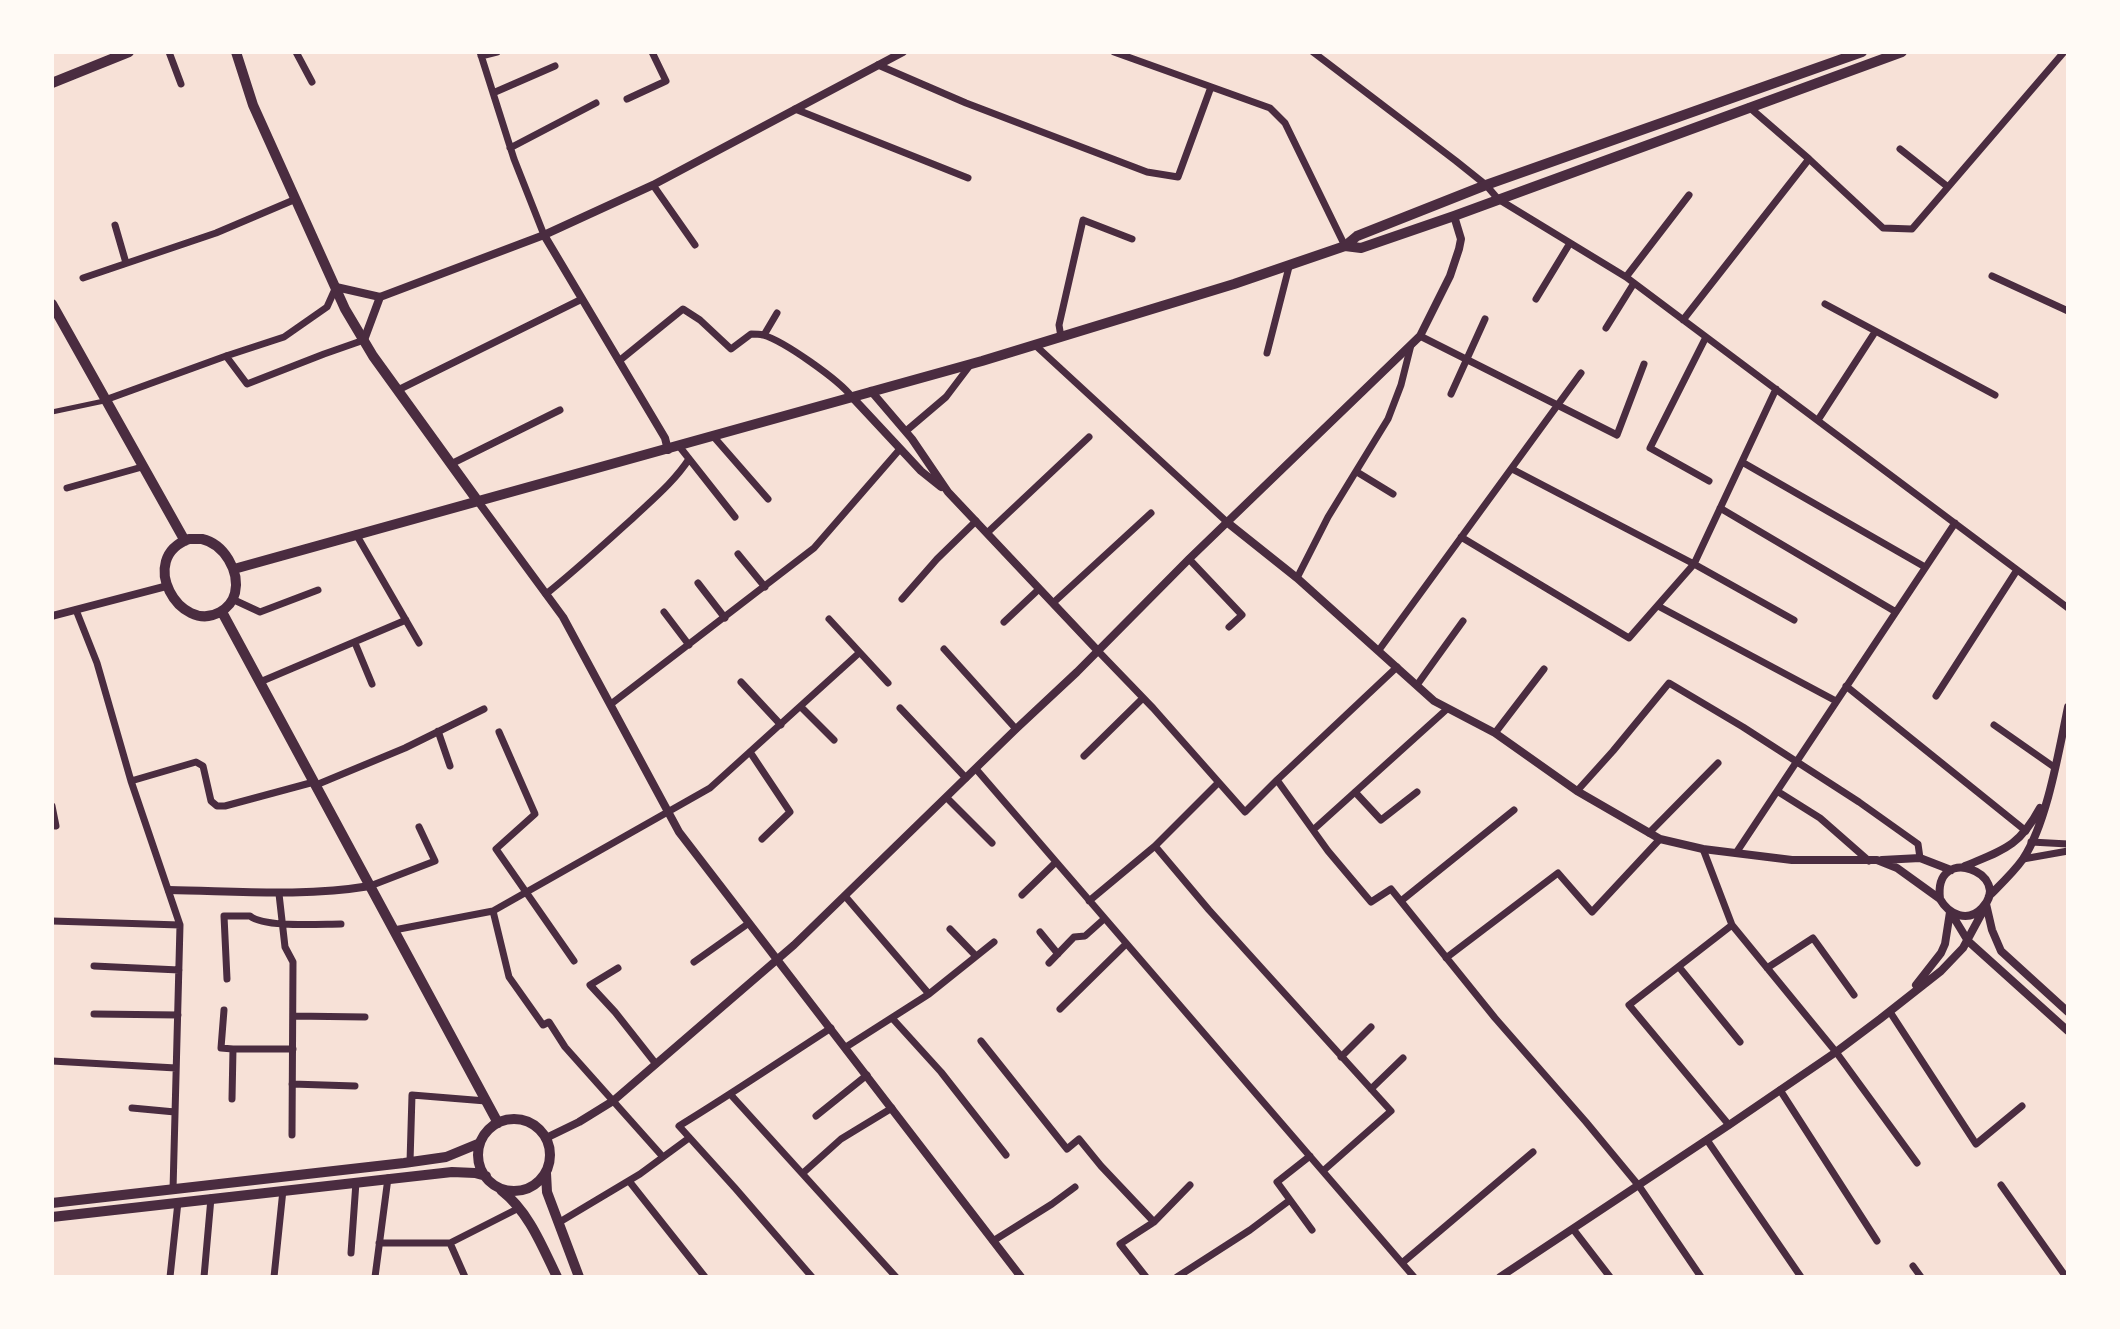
<!DOCTYPE html>
<style>
body{margin:0}
#map{position:relative;width:2120px;height:1329px;overflow:hidden;background:#f7e1d7;font-family:"Exo 2",sans-serif}
canvas{display:block}
.frame{position:absolute;inset:0;border:54px solid #fffaf5;pointer-events:none}
</style>
<div id="map">
<canvas width="2120" height="1329"></canvas>
<div class="frame"></div>
</div>
<script>
const context = document.querySelector('canvas').getContext('2d');
context.lineJoin = 'round';
function trace(path, color, width, dash) { context.strokeStyle = color; context.lineWidth = width; context.lineCap = dash ? 'butt' : 'round'; context.setLineDash(dash || []); context.stroke(path); }
trace(new Path2D(`
 M 52,412 L 104,401`), '#4a2c40', 5);
trace(new Path2D(`
 M 169,52 L 181,84
 M 296,52 L 312,82
 M 480,52 L 514,159 L 544,235
 M 1114,52 L 1270,108 L 1285,123 L 1345,246
 M 1313,52 L 1456,161 L 1486,185 L 1498,199 L 1626,277 L 2068,608
 M 481,56 L 497,52
 M 878,65 L 966,103 L 1147,172 L 1178,177 L 1211,87
 M 493,93 L 555,66
 M 627,99 L 666,81 L 652,52
 M 1749,107 L 1809,159 L 1883,228 L 1912,229 L 2064,52
 M 795,109 L 968,178
 M 510,148 L 596,103
 M 1900,149 L 1948,187
 M 653,185 L 695,245
 M 115,225 L 126,263
 M 1992,276 L 2068,311
 M 1626,277 L 1689,195
 M 83,278 L 216,233 L 296,199
 M 1536,299 L 1570,243
 M 1825,304 L 1995,395
 M 1683,320 L 1809,159
 M 1606,328 L 1634,283
 M 764,335 L 777,313
 M 1420,336 L 1617,435 L 1644,364
 M 1061,337 L 1059,325 L 1083,220 L 1132,239
 M 1706,337 L 1650,448 L 1709,481
 M 1035,345 L 1228,523
 M 1267,353 L 1289,267
 M 226,356 L 247,384 L 324,354 L 364,340
 M 619,361 L 683,309 L 700,320 L 731,349 L 751,334 C 755,334 759,334 763,335 C 784,341 839,380 852,397
 M 398,390 L 582,299
 M 1451,394 L 1485,319
 M 105,400 L 226,356 L 284,337 L 327,307 L 336,287
 M 1818,420 L 1875,332
 M 906,431 L 946,397 L 971,364
 M 713,436 L 768,499
 M 679,446 L 735,517
 M 1742,462 L 1925,567
 M 451,464 L 560,410
 M 1512,469 L 1694,564 L 1776,389
 M 1357,472 L 1393,494
 M 67,488 L 142,467
 M 1720,508 L 1896,612
 M 987,533 L 1089,437
 M 356,534 L 419,643
 M 1461,537 L 1629,638 L 1694,564 L 1794,620
 M 738,554 L 765,587
 M 1189,559 L 1242,615 L 1229,627
 M 1297,578 L 1328,517 L 1388,419 L 1401,385 L 1411,345
 M 698,583 L 725,618
 M 546,594 C 576,570 604,544 632,519 C 652,500 674,482 689,459
 M 232,599 L 260,612 L 318,590
 M 902,599 L 937,559 L 976,521
 M 1053,603 L 1151,513
 M 1658,606 L 1836,701
 M 76,610 L 97,663 L 131,781 L 180,925 L 173,1190
 M 664,612 L 689,645
 M 829,619 L 888,683
 M 1004,622 L 1039,589
 M 355,643 L 372,684
 M 944,649 L 1016,729
 M 1379,650 L 1581,373
 M 1098,651 L 1153,708 L 1245,812 L 1277,780 L 1328,851 L 1371,902 L 1391,889 L 1495,1018 L 1586,1122 L 1639,1186 L 1701,1277
 M 260,682 L 406,620
 M 741,682 L 781,725
 M 1417,685 L 1463,621
 M 1846,686 L 2026,831
 M 1936,696 L 2017,570
 M 611,704 L 814,548 L 900,449
 M 801,707 L 834,740
 M 900,708 L 966,778
 M 1994,725 L 2054,767
 M 438,731 L 450,766
 M 499,732 L 535,814 L 496,849 L 574,961
 M 1495,733 L 1544,669
 M 750,752 L 790,812 L 762,839
 M 1084,756 L 1143,698
 M 976,769 L 1414,1277
 M 1277,780 L 1397,667
 M 131,781 L 196,762 L 203,766 L 211,801 L 217,806 L 225,806 L 314,782
 M 316,785 L 405,748 L 484,709
 M 1577,791 L 1613,751 L 1669,683 L 1743,727 L 1859,802 L 1918,844 L 1920,858
 M 1777,791 L 1820,818 L 1869,861
 M 1355,792 L 1381,820 L 1417,792
 M 947,798 L 992,843
 M 52,806 L 56,826
 M 1313,830 L 1447,709
 M 1649,833 L 1718,763
 M 2031,842 L 2068,844
 M 1155,846 L 1209,910 L 1391,1111 L 1323,1171
 M 1703,849 L 1732,925 L 1629,1005 L 1729,1125
 M 1736,853 L 1955,523
 M 2023,859 L 2068,851
 M 370,886 L 435,861 L 419,827
 M 279,894 L 285,947 L 293,962 L 292,1135
 M 1022,895 L 1056,862
 M 845,896 L 929,994
 M 1089,901 L 1155,846 L 1218,783
 M 1401,901 L 1514,810
 M 493,911 L 509,977 L 543,1025 L 549,1022 L 565,1047 L 663,1157
 M 52,921 L 180,925
 M 1732,925 L 1836,1052 L 1917,1163
 M 950,929 L 976,956
 M 394,930 L 493,911 L 710,788 L 859,653
 M 1040,932 L 1058,954
 M 1446,958 L 1558,873 L 1592,912 L 1660,839
 M 694,962 L 749,923
 M 1049,963 L 1074,937 L 1085,936 L 1104,919
 M 94,966 L 179,970
 M 1679,967 L 1740,1042
 M 618,968 L 590,985 L 615,1012 L 656,1064
 M 1767,968 L 1813,938 L 1854,995
 M 227,979 L 224,916 L 250,916 C 265,928 320,924 341,924
 M 1060,1009 L 1126,944
 M 224,1010 L 221,1048 L 233,1049
 M 1890,1012 L 1976,1144 L 2022,1106
 M 94,1014 L 178,1015
 M 293,1016 L 365,1017
 M 892,1018 L 941,1072 L 1006,1155
 M 981,1041 L 1067,1149 L 1079,1139 L 1101,1166 L 1154,1222
 M 846,1047 L 929,994 L 994,942
 M 1341,1057 L 1371,1027
 M 52,1061 L 176,1068
 M 292,1084 L 355,1086
 M 1371,1089 L 1403,1058
 M 1780,1090 L 1877,1241
 M 731,1095 L 896,1277
 M 232,1099 L 233,1049 L 293,1049
 M 132,1108 L 175,1112
 M 816,1116 L 867,1075
 M 1707,1140 L 1801,1277
 M 1310,1156 L 1277,1182 L 1312,1230
 M 410,1162 L 412,1095 L 486,1101
 M 803,1173 L 841,1139 L 892,1108
 M 629,1181 L 705,1277
 M 2001,1185 L 2066,1277
 M 558,1223 L 640,1174 L 689,1138
 M 1573,1229 L 1610,1277
 M 993,1241 L 1052,1204 L 1075,1187
 M 379,1243 L 450,1243 L 519,1208
 M 450,1243 L 465,1277
 M 351,1253 L 356,1182
 M 1402,1263 L 1533,1152
 M 1913,1266 L 1921,1277
 M 170,1277 L 178,1202
 M 204,1277 L 211,1198
 M 274,1277 L 283,1190
 M 375,1277 L 388,1178
 M 812,1277 L 735,1188 L 679,1126 C 730,1095 780,1061 831,1028
 M 1146,1277 L 1120,1244 L 1154,1222 L 1190,1185
 M 1177,1277 L 1250,1230 L 1290,1200`), '#4a2c40', 7);
trace(new Path2D(`
 M 544,235 L 665,438 L 668,450
 M 336,287 L 380,297
 M 380,297 L 544,235 L 653,185 L 903,52
 M 364,340 L 380,297
 M 871,391 L 912,439 L 948,492 L 1098,651
 M 852,397 L 921,471 L 941,487
 M 477,500 L 563,617 L 679,832 L 1021,1277
 M 1228,523 L 1297,578 L 1434,701 L 1495,733 L 1577,791 L 1660,839 L 1703,849 L 1792,860 L 1877,860 L 1897,868 L 1940,899 C 1949,915 1968,923 1982,908 C 2015,874 1933,842 1940,899
 M 52,616 L 167,586
 M 1882,860 L 1920,858 L 1951,870
 M 1965,866 C 2003,850 2019,847 2040,808
 M 169,890 C 236,891 303,897 370,886
 M 1989,896 C 2001,884 2013,873 2023,859 C 2047,823 2059,750 2068,707
 M 1986,904 L 1992,930 L 2001,951 L 2068,1012
 M 1951,913 L 1968,941 L 2068,1031
 M 1916,985 L 1941,953 L 1945,944 L 1950,912
 M 546,1138 L 579,1122 L 613,1101 L 794,945 L 1016,729 L 1077,672 L 1189,559 L 1420,336 L 1450,276 L 1459,249 L 1461,239 L 1454,216
 M 1500,1277 L 1729,1125 L 1836,1052 L 1880,1019 L 1941,971 L 1963,948 L 1983,911`), '#4a2c40', 8);
trace(new Path2D(`
 M 236,52 L 253,105 L 345,309 L 373,356 L 477,500
 M 52,83 L 129,52
 M 1345,246 L 1361,248 L 1454,216 L 1902,52
 M 52,304 L 185,541
 M 189,539 C 193,539 198,539 202,539 C 224,544 240,571 235,593 C 233,601 227,608 220,612 C 180,635 136,558 189,539 Z
 M 234,569 L 982,361 L 1234,284 L 1345,246 L 1357,236 L 1486,185 L 1862,52
 M 222,612 L 498,1123
 M478 1155a36 36 0 1 1 72 0a36 36 0 1 1-72 0Z
 M 546,1173 L 547,1192 L 579,1277
 M 501,1190 C 529,1212 542,1246 557,1277
 M 52,1203 L 404,1163 L 446,1157 L 480,1143
 M 52,1217 L 452,1172 L 475,1173 L 486,1176`), '#4a2c40', 10);
</script>
